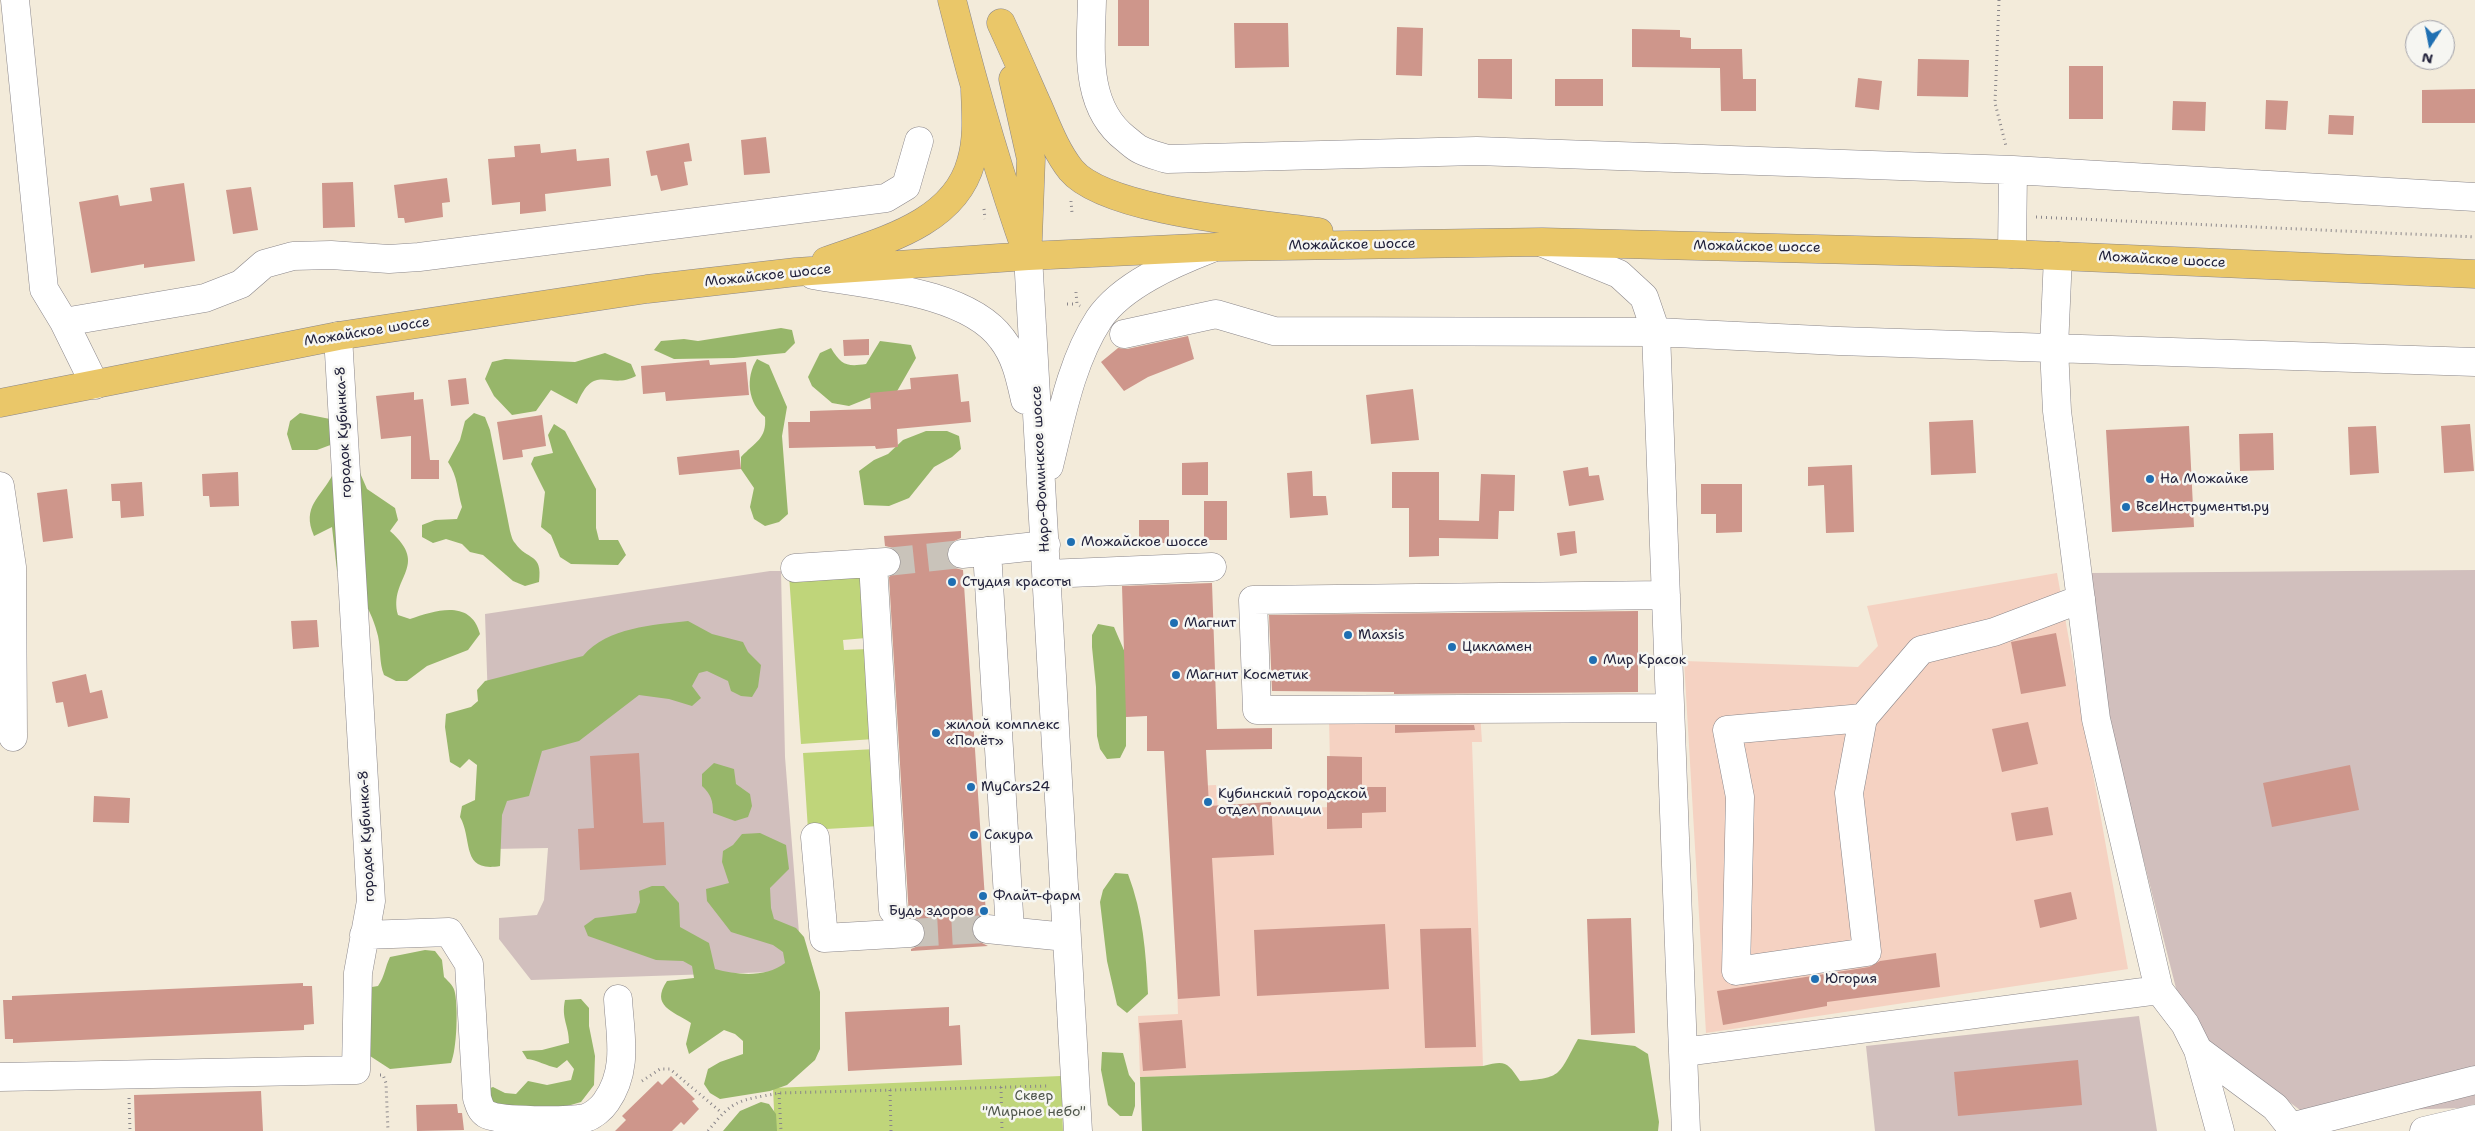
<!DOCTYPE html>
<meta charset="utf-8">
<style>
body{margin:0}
#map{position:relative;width:2475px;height:1131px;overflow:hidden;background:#f3ebda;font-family:"Shantell Sans",sans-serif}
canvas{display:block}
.north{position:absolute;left:2405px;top:20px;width:50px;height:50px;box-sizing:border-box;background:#f6f6f2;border:1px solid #a1a1a9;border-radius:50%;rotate:191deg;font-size:14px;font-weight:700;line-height:20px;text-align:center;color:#22223b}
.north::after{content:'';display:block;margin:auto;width:18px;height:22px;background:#1f6fb2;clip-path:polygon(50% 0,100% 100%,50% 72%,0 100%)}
</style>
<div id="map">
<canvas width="2475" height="1131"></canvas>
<div class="north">N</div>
</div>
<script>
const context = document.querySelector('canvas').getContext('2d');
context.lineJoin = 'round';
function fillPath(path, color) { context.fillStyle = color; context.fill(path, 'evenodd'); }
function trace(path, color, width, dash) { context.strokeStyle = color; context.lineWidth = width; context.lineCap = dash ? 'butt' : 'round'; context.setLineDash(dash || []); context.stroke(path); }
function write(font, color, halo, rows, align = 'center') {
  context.font = font + ' "Shantell Sans",sans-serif'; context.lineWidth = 5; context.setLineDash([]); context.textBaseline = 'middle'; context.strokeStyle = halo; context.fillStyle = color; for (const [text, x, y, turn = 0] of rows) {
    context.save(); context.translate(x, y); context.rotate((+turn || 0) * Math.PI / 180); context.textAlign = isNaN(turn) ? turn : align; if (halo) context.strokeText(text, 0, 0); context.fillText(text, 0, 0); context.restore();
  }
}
fillPath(new Path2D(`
 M 2057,573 L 2128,969 L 1706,1033 L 1684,661 L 1858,667 L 1878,646 L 1867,606 Z
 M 1480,712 L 1482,742 L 1472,742 L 1483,1066 L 1140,1077 L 1138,1016 L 1178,1014 L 1170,787 L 1216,785 L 1218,811 L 1331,807 L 1329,719 Z`), '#f5d2c2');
fillPath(new Path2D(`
 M 2475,570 L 2475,1104 L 2461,1108 L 2304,1113 L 2185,1024 L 2109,723 L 2090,573 Z
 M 770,571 L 781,571 L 785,757 L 802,971 L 531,980 L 499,939 L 499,918 L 537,915 L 544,900 L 548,848 L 493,849 L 485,614 Z
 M 2139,1016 L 2157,1131 L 1875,1131 L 1866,1046 Z`), '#d1bfbd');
fillPath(new Path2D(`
 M 861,571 L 866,638 L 843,640 L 844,650 L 868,649 L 874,739 L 801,744 L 789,575 Z
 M 875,749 L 880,826 L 808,830 L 803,753 Z
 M 1061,1076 L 1063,1131 L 775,1131 L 773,1088 Z`), '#bfd57a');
fillPath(new Path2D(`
 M 781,328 L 792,330 L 795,343 L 785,353 L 734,358 L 674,359 L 654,350 L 661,341 L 684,339 L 698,341 Z
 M 880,341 L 911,345 L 916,358 L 896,393 L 874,396 L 849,406 L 832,403 L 812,386 L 808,377 L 820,353 L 831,348 C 841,365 847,367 866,364 Z
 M 605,353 L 631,364 L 636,376 C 608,391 595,361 577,404 L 551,390 L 536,411 L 512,415 L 494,396 L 485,379 L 492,362 L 505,359 L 575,362 Z
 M 757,359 L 769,365 L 787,407 L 782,436 L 788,514 L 779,522 L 765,526 L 754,519 L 750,507 L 754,488 L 741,469 L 741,457 C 755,442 767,439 765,417 C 748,403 745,378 757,359 Z
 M 300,413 L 335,420 L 333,444 L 317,450 L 292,450 L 287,434 L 290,421 Z
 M 474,413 L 485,417 L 490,430 L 510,531 C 511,534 512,540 515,543 C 527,561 543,552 539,582 L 525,586 L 513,581 L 483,555 L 470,552 L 462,544 L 446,539 L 433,543 L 422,537 L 422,525 L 435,520 L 457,519 L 462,507 C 457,490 458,477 448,462 L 460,440 L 465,421 Z
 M 554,424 L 565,431 L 596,489 L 596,528 L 599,540 L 618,540 L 626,555 L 618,565 L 571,564 L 560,557 L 551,535 L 541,527 L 545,492 L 531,464 L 534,457 L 553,453 L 548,435 Z
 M 926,431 L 947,431 L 959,436 L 961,449 L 952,457 L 934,467 L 909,498 L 889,506 L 864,505 L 859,471 L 874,460 L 888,454 L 903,440 Z
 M 357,466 L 367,489 L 395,508 L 398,520 L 390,531 C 431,567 388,577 398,615 L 410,619 C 436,610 471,599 480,634 L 468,650 L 427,666 L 407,681 L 396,681 L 384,675 C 379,662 381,650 378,636 C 373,614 357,582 337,571 L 332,527 L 314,536 C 301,506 321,498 333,474 Z
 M 688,621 L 712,634 L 743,642 L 748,652 L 761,665 L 758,687 L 752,697 L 741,696 L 731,691 L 728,681 L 707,671 L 699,673 L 692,686 L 701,698 L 692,706 L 669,699 L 639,695 L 579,741 L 542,751 L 529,796 L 507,801 L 502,815 L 500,866 C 460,873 473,839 460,817 L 462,806 L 475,800 L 477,765 L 469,759 L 460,768 L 450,762 L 445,727 L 446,714 L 471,707 L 478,701 L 477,690 L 485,681 L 583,656 C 608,627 653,625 688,621 Z
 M 1098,624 L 1114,627 L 1126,655 L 1126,746 L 1120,758 L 1107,759 L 1100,749 L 1097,736 L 1096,687 L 1092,647 L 1092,635 Z
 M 714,763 L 734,769 L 736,784 L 750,794 L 752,806 L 748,817 L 735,821 L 713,813 C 713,801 711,794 702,786 L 702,774 Z
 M 760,833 L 786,845 L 789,869 L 770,888 L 771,908 L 774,919 L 796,928 L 804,937 L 820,992 L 820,1049 L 815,1060 L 787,1085 L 770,1091 L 720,1099 L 710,1093 L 704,1084 L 708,1069 L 720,1062 L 743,1054 L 743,1041 L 735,1034 L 724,1030 L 689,1054 L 686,1044 L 691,1023 C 673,1011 650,1006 667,981 L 694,978 L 692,966 L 683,961 L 656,960 L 588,936 L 584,926 L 595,918 L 636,913 L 640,902 L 639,891 L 652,886 L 664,886 L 679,903 L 680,927 L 709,943 L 715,969 C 737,975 766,978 785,963 L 783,952 L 773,945 L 731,932 L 707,901 L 706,889 L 729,883 L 722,862 L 723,851 L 733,845 L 742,834 Z
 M 1115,873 L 1128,874 C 1143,913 1146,953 1148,994 L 1127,1013 L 1117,1005 L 1107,961 L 1100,902 L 1103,890 Z
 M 425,950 L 435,951 L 442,960 L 444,977 C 449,982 454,986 455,993 C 458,1008 457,1049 451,1063 L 390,1069 L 370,1056 L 363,995 L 372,987 L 378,986 C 385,976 385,967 390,957 Z
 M 581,999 L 589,1008 L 589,1026 L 595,1056 L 594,1085 L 581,1102 L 564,1107 L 553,1106 L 540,1111 L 503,1114 L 482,1091 L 493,1087 L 505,1093 L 516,1094 L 528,1081 L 547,1085 L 571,1080 L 574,1069 L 567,1060 L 557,1068 C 547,1066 537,1060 527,1059 L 522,1051 L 542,1050 L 569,1043 C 569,1025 561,1019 565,1000 Z
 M 1578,1039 L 1635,1046 L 1648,1054 L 1659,1122 L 1658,1131 L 1142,1131 L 1140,1077 L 1483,1066 C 1506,1060 1507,1062 1520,1081 C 1563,1078 1558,1075 1578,1039 Z
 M 1102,1052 L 1123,1053 L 1129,1075 L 1135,1083 L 1135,1106 L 1132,1116 L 1120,1116 L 1108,1105 L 1101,1070 Z
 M 761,1102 L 769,1104 L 776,1114 L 777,1131 L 723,1131 L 740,1111 Z`), '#97b66a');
fillPath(new Path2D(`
 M 1118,0 L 1149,0 L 1149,46 L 1118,46 Z
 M 1234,23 L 1288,23 L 1289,67 L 1235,68 Z
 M 1397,27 L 1423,28 L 1422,76 L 1396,75 Z
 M 1632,29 L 1680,30 L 1680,37 L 1691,38 L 1691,49 L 1742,49 L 1743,79 L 1756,79 L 1756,111 L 1721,111 L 1720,68 L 1632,67 Z
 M 1478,59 L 1512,59 L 1512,99 L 1478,98 Z
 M 1918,59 L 1969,60 L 1968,97 L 1917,96 Z
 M 2069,66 L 2103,66 L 2103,119 L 2069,119 Z
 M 1858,78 L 1882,81 L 1879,110 L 1855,107 Z
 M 1555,79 L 1603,79 L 1603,106 L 1555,106 Z
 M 2475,89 L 2475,123 L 2422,123 L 2422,90 Z
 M 2266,100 L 2288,101 L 2286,130 L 2265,129 Z
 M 2173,101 L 2206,102 L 2205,131 L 2172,130 Z
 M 2329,115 L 2354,116 L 2353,135 L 2328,134 Z
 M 766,137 L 770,173 L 744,175 L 741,140 Z
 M 689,143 L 692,161 L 684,162 L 688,185 L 661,191 L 657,175 L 651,176 L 646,151 Z
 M 540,144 L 541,153 L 576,149 L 577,161 L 609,158 L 611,186 L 545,194 L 546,211 L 520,214 L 520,202 L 492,205 L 488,159 L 515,157 L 514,146 Z
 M 447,178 L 450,202 L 442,203 L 443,217 L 405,223 L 404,218 L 398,218 L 394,185 Z
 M 353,182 L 355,227 L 323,228 L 322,183 Z
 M 184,183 L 195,261 L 144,268 L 144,264 L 91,273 L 79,202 L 118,195 L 120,206 L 152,201 L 150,188 Z
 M 251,187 L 258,230 L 233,234 L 226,190 Z
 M 1188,336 L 1194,359 L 1148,377 L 1124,391 L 1101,362 L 1118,348 L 1127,349 Z
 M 869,339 L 869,355 L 844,356 L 843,340 Z
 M 709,360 L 710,365 L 746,362 L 749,395 L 666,401 L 665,392 L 643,394 L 641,366 Z
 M 958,374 L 961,402 L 969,401 L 971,422 L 897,429 L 898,447 L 876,449 L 875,446 L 789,448 L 788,422 L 810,422 L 810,411 L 871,409 L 870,393 L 911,389 L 910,378 Z
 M 466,378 L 469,404 L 451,406 L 448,380 Z
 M 1413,389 L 1419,440 L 1371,444 L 1366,395 Z
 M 414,392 L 414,400 L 423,399 L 430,460 L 439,460 L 439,479 L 411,479 L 411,436 L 381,439 L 376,396 Z
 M 542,415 L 546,446 L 522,450 L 523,457 L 503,460 L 497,422 Z
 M 1973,420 L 1976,473 L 1931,475 L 1929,422 Z
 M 2470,424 L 2474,471 L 2444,473 L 2441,426 Z
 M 2189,426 L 2194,527 L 2112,532 L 2106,430 Z
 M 2376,426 L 2379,473 L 2350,475 L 2348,427 Z
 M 2273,433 L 2274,470 L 2240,471 L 2239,434 Z
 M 739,450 L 741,469 L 679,475 L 677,457 Z
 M 1208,462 L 1208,495 L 1182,495 L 1182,463 Z
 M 1852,465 L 1854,532 L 1826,533 L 1824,485 L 1808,486 L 1808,467 Z
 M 1588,467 L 1589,476 L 1599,475 L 1604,500 L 1569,506 L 1563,471 Z
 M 1312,471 L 1313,496 L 1326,496 L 1328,515 L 1290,518 L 1287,473 Z
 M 238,472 L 239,506 L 210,507 L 209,496 L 203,496 L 202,474 Z
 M 1392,472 L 1439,472 L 1439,520 L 1479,521 L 1481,474 L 1515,475 L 1514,511 L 1499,511 L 1498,539 L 1439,538 L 1439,556 L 1409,557 L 1409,508 L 1392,508 Z
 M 142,482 L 144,516 L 121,518 L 120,501 L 112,501 L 111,484 Z
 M 1701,484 L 1742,484 L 1742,532 L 1716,533 L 1716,514 L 1701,514 Z
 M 67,489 L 73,538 L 43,542 L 37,493 Z
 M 1204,501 L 1227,501 L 1227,540 L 1204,540 Z
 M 1139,520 L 1169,520 L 1169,543 L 1139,543 Z
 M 961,531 L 961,538 L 952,542 L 948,547 L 946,555 L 950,564 L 955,568 L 963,570 L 986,914 L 975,920 L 971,928 L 973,935 L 978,941 L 988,946 L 911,951 L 911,949 L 918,946 L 924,940 L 926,932 L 923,924 L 917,919 L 909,917 L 889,577 L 900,569 L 902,560 L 899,554 L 893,548 L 885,546 L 884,536 Z
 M 1575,531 L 1577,553 L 1560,556 L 1557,533 Z
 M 1212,583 L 1217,729 L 1272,728 L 1272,749 L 1206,750 L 1209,806 L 1271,802 L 1274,855 L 1212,858 L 1220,996 L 1178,999 L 1164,751 L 1147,751 L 1147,716 L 1126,717 L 1122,586 Z
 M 1638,611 L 1638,692 L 1394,694 L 1394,692 L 1272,691 L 1269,615 Z
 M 317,620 L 319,647 L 293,649 L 291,621 Z
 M 2056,633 L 2066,686 L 2021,694 L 2011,642 Z
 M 86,674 L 90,693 L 102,690 L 108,718 L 68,727 L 63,702 L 56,703 L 52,682 Z
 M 2028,722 L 2038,764 L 2002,772 L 1992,729 Z
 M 1395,725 L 1474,725 L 1475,730 L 1395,733 Z
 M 639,753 L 643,823 L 664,822 L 666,865 L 580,870 L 578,829 L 594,828 L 590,756 Z
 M 1327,756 L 1362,757 L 1362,787 L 1386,787 L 1386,812 L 1362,813 L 1362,828 L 1327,829 Z
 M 2350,765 L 2359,810 L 2272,827 L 2263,783 Z
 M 94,796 L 130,798 L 129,823 L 93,822 Z
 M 2048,807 L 2053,835 L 2016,841 L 2011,813 Z
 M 2071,892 L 2077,919 L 2040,928 L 2034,900 Z
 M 1631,918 L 1635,1033 L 1591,1035 L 1587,919 Z
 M 1385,924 L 1389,989 L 1257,996 L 1254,930 Z
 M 1471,928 L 1476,1047 L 1425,1048 L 1420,929 Z
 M 1936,953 L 1940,987 L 1827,1002 L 1827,1006 L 1723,1025 L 1717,991 L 1869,967 L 1880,961 Z
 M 303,983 L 303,986 L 312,986 L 314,1024 L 304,1025 L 304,1030 L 13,1043 L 13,1039 L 5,1039 L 3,1000 L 12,1000 L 12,996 Z
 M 949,1007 L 949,1026 L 960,1025 L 962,1065 L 848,1071 L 845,1012 Z
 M 1182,1020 L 1186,1068 L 1143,1071 L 1139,1023 Z
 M 2078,1060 L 2082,1105 L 1958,1116 L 1954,1072 Z
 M 671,1076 L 695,1099 L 692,1101 L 699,1109 L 684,1125 L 681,1122 L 672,1131 L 615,1131 L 626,1120 L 622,1116 L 658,1081 L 662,1085 Z
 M 261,1091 L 263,1131 L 135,1131 L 134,1095 Z
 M 457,1104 L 458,1113 L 462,1113 L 464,1130 L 417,1131 L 416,1105 Z`), '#ce968b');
trace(new Path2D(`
 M 886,562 L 962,554
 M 910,933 L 987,929`), '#c9c3ba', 28, [28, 14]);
const minor = new Path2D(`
 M 15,0 L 44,289 L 64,322 L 95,385
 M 1092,0 C 1091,48 1083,106 1126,139 C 1131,143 1136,148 1141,150 C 1149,154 1158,156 1167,159 L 1477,151 L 2013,170 L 2475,197
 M 1543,243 L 1619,274 L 1644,297 L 1656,332 L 1686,1131
 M 2012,254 L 2013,170
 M 1028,256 L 1078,1131
 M 2058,256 L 2054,348 L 2057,411 L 2096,719 L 2159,990 L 2185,1024 L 2198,1050 L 2275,1107 L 2294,1131
 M 813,275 C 868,285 967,291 1002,339 C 1016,357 1020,378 1025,400
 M 64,322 L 205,298 L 241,284 L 264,264 L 293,256 L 331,255 L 389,259 L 419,257 L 886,198 L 906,186 L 919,141
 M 1124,334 L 1216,314 L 1274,331 L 1656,332 L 1839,341 L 2475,362
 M 1049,466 C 1061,418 1071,362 1099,319 C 1122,285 1174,263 1210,249
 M 0,486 L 12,567 L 13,737
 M 987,551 L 1010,930
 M 962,554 L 1046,545
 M 873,563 L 893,910
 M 795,568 L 886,562
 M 1047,574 L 1212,567
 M 1666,595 L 1253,600 L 1257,710 L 1670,708
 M 1863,718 L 1849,793 L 1867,952 L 1736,971 L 1740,797 L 1727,730 L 1863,718 L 1921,650 L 1994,632 L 2081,599
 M 815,837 L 824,938 L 910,933
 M 987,929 L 1066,937
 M 364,935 L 449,932 L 469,964 L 477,1098 C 479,1104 480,1110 486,1114 C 500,1122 568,1121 585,1118 C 593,1116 602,1108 606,1102 C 629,1070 620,1035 618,999
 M 2198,1050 L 2220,1131
 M 1684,1052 L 2159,990
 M 0,1077 L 356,1070 L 358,973 L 371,901 L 338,336
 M 2290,1127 L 2475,1080
 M 2424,1131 L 2475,1119`);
const major = new Path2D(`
 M 952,0 C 974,87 998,172 1028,256
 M 1001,23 C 1014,51 1026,79 1038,106 C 1048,129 1056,151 1071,170 C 1106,212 1263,224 1319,232
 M 1013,79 L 1031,159 L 1028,239
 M 826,261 C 878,242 954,225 971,162 C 978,139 976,114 975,90
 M 0,403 L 338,336 L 647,289 L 796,272 L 1028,256 L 1217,247 L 1542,242 L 2012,254 L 2475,274`);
trace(minor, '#8a868a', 29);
trace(major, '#8a868a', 29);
trace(new Path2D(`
 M 1999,0 L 1995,103 L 2006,146
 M 1071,201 L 1072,213
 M 984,209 L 985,219
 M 2036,217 L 2475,237
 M 1076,292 L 1077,304 L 1080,306
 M 1067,304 L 1077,304
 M 380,1075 L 383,1075 L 386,1083 L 388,1131
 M 642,1081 L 660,1069 L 670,1069 L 722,1113
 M 1001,1087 L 1002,1131
 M 890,1090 L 891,1131
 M 779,1093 L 781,1131
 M 129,1098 L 130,1131
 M 708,1131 C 734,1098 739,1101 779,1093 L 1049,1086`), '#8a868a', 3, [1, 4]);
trace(minor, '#fff', 28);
trace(major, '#eac769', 28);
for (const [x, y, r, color] of [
 [2150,479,5,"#1f6fb2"],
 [2126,507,5,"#1f6fb2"],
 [1071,542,5,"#1f6fb2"],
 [952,582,5,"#1f6fb2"],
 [1174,623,5,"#1f6fb2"],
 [1348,635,5,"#1f6fb2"],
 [1452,647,5,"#1f6fb2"],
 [1593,660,5,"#1f6fb2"],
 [1176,675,5,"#1f6fb2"],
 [936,733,5,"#1f6fb2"],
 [971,787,5,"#1f6fb2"],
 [1208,802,5,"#1f6fb2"],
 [974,835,5,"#1f6fb2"],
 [983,896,5,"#1f6fb2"],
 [984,911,5,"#1f6fb2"],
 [1815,979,5,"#1f6fb2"]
]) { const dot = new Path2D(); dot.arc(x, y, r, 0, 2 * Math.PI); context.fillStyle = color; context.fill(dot); trace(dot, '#f6f6f2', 2); }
write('14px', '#22223b', '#f6f6f2', [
 ["Можайское шоссе",1352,245,-1],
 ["Можайское шоссе",1757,247,1],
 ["Можайское шоссе",2162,260,3],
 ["Можайское шоссе",768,276,-6],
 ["Можайское шоссе",367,332,-9],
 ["городок Кубинка-8",344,432,-93],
 ["Наро-Фоминское шоссе",1041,469,-93],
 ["городок Кубинка-8",367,836,-93]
]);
write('14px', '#22223b', '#f6f6f2', [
 ["На Можайке",2160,479],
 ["ВсеИнструменты.ру",2136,507],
 ["Можайское шоссе",1081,542],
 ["Студия красоты",962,582],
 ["Магнит",1184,623],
 ["Maxsis",1358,635],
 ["Цикламен",1462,647],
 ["Мир Красок",1603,660],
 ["Магнит Косметик",1186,675],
 ["жилой комплекс",946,725],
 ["«Полёт»",946,741],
 ["MyCars24",981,787],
 ["Кубинский городской",1218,794],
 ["отдел полиции",1218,810],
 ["Сакура",984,835],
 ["Флайт-фарм",993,896],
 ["Будь здоров",974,911,"right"],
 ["Югория",1825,979]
], 'left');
write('14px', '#51584e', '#f6f6f2', [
 ["Сквер",1034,1096],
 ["\"Мирное небо\"",1034,1112]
]);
</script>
